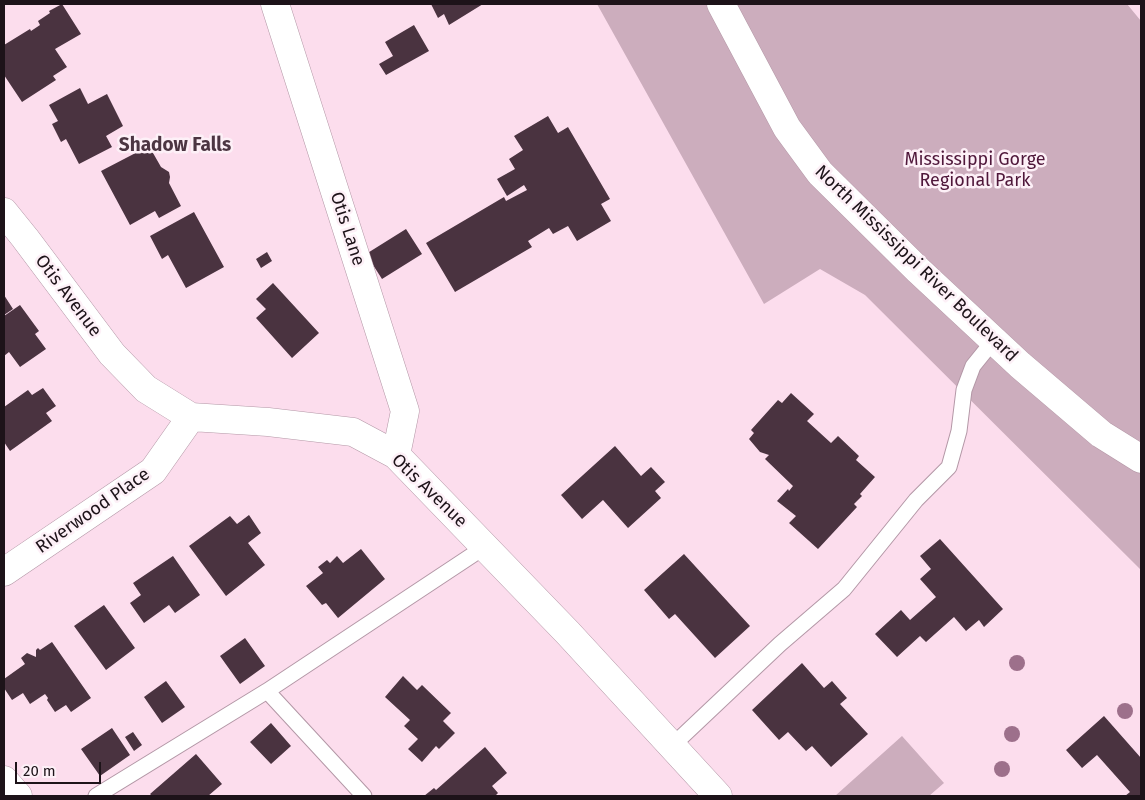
<!DOCTYPE html>
<style>
body{margin:0}
#map{position:relative;width:1145px;height:800px;overflow:hidden;background:#fcdded;font-family:"Fira Sans",sans-serif}
canvas{display:block}
.frame{position:absolute;inset:0;border:5px solid #1d1319;pointer-events:none}
.scale{position:absolute;left:15px;top:762px;width:86px;height:22px;box-sizing:border-box;border:2px solid #1d1319;border-top:0;padding-left:6px;font-size:15px;line-height:18px;white-space:nowrap;color:#1d1319;-webkit-text-stroke:4px #fdf0f7;paint-order:stroke}
</style>
<div id="map">
<canvas width="1145" height="800"></canvas>
<div class="frame"></div>
<div class="scale">20 m</div>
</div>
<script>
const context = document.querySelector('canvas').getContext('2d');
context.lineJoin = 'round';
function fillPath(path, color) { context.fillStyle = color; context.fill(path, 'evenodd'); }
function trace(path, color, width, dash) { context.strokeStyle = color; context.lineWidth = width; context.lineCap = dash ? 'butt' : 'round'; context.setLineDash(dash || []); context.stroke(path); }
function write(font, color, halo, rows, align = 'center') {
  context.font = font + ' "Fira Sans",sans-serif'; context.lineWidth = 5; context.setLineDash([]); context.textBaseline = 'middle'; context.strokeStyle = halo; context.fillStyle = color; for (const [text, x, y, turn = 0] of rows) {
    context.save(); context.translate(x, y); context.rotate((+turn || 0) * Math.PI / 180); context.textAlign = isNaN(turn) ? turn : align; if (halo) context.strokeText(text, 0, 0); context.fillText(text, 0, 0); context.restore();
  }
}
fillPath(new Path2D(`
 M 597,4 L 1127,4 L 1141,21 L 1141,570 L 865,295 L 820,269 L 764,304 Z
 M 902,736 L 944,783 L 929,796 L 835,796 Z`), '#ccadbd');
fillPath(new Path2D(`
 M 62,4 L 81,34 L 55,49 L 67,67 L 53,76 L 56,80 L 22,102 L 4,75 L 4,45 L 30,29 L 31,31 L 40,25 L 38,21 L 50,13 L 49,11 Z
 M 431,4 L 483,4 L 449,25 L 444,14 L 438,18 Z
 M 414,25 L 429,51 L 386,75 L 379,64 L 393,56 L 385,42 Z
 M 80,88 L 88,104 L 107,94 L 123,126 L 106,136 L 112,147 L 79,164 L 66,139 L 61,142 L 52,124 L 58,121 L 49,105 Z
 M 548,116 L 558,133 L 568,127 L 610,199 L 601,204 L 611,221 L 577,241 L 568,226 L 553,234 L 549,228 L 528,241 L 532,247 L 455,292 L 426,243 L 504,197 L 506,201 L 527,190 L 524,185 L 507,196 L 497,179 L 515,169 L 509,159 L 523,150 L 514,136 Z
 M 149,146 L 161,167 L 169,172 L 170,177 L 169,183 L 181,206 L 159,218 L 155,211 L 130,225 L 101,171 Z
 M 194,212 L 224,267 L 186,288 L 168,255 L 162,259 L 150,236 Z
 M 406,229 L 422,254 L 382,279 L 366,254 Z
 M 267,252 L 272,261 L 261,268 L 256,259 Z
 M 273,283 L 319,333 L 292,358 L 256,318 L 266,309 L 256,299 Z
 M 4,295 L 13,309 L 4,315 Z
 M 20,305 L 39,331 L 35,334 L 46,349 L 20,367 L 9,352 L 4,356 L 4,316 Z
 M 43,388 L 56,406 L 46,413 L 52,421 L 10,451 L 4,442 L 4,407 L 28,390 L 32,395 Z
 M 791,393 L 814,414 L 807,421 L 831,443 L 838,436 L 859,456 L 856,460 L 875,477 L 860,494 L 862,496 L 854,504 L 857,507 L 818,549 L 789,523 L 796,516 L 777,501 L 788,489 L 789,491 L 793,486 L 765,459 L 769,455 L 760,452 L 749,439 L 754,433 L 751,430 L 778,400 L 782,403 Z
 M 615,446 L 641,476 L 651,467 L 665,482 L 655,491 L 661,498 L 628,528 L 603,500 L 582,519 L 561,495 Z
 M 249,515 L 261,533 L 248,543 L 265,565 L 226,596 L 189,546 L 230,516 L 237,524 Z
 M 940,539 L 1003,609 L 984,627 L 979,620 L 966,631 L 954,617 L 926,642 L 920,636 L 897,657 L 875,634 L 901,610 L 910,620 L 936,597 L 920,579 L 931,569 L 920,556 Z
 M 361,549 L 385,579 L 338,618 L 326,603 L 322,605 L 306,586 L 323,573 L 318,567 L 327,560 L 330,563 L 337,556 L 343,563 Z
 M 684,554 L 750,626 L 715,658 L 675,614 L 669,619 L 644,590 Z
 M 173,556 L 200,595 L 175,613 L 169,605 L 144,623 L 130,603 L 141,595 L 133,583 Z
 M 104,605 L 135,648 L 106,670 L 74,626 Z
 M 245,638 L 265,666 L 240,684 L 220,656 Z
 M 52,642 L 91,698 L 71,712 L 66,705 L 55,712 L 47,700 L 48,698 L 45,694 L 30,704 L 23,693 L 12,700 L 4,688 L 4,679 L 25,664 L 21,658 L 27,653 L 36,657 L 36,650 L 38,648 L 40,650 Z
 M 802,663 L 824,688 L 832,681 L 847,698 L 840,704 L 868,734 L 831,767 L 812,746 L 806,751 L 788,732 L 779,740 L 752,710 Z
 M 403,676 L 417,690 L 422,685 L 451,713 L 443,721 L 455,733 L 439,749 L 436,746 L 422,762 L 408,749 L 418,739 L 404,726 L 410,720 L 385,697 Z
 M 166,681 L 185,707 L 162,723 L 144,697 Z
 M 1104,716 L 1141,758 L 1141,796 L 1125,796 L 1130,792 L 1097,755 L 1082,768 L 1066,750 Z
 M 271,723 L 291,746 L 271,764 L 250,742 Z
 M 112,728 L 130,755 L 100,776 L 81,749 Z
 M 133,732 L 142,745 L 134,751 L 125,737 Z
 M 485,747 L 507,773 L 492,786 L 498,793 L 495,796 L 424,796 L 434,788 L 436,790 Z
 M 196,754 L 222,784 L 208,796 L 152,796 L 150,794 Z`), '#4a3340');
const service = new Path2D(`
 M 267,691 L 364,796
 M 672,746 L 780,644 L 844,589 L 916,500 L 949,467 L 959,431 L 964,390 L 973,366 L 994,340
 M 96,796 L 267,691 L 486,546`);
const minor = new Path2D(`
 M 275,4 L 405,411 L 396,455
 M 4,212 L 25,238 L 112,354 L 146,389 L 191,417 L 268,422 L 353,432 L 396,455 L 568,633 L 718,796
 M 4,572 L 153,471 L 191,417
 M 4,780 L 18,796`);
const tertiary = new Path2D(`
 M 721,4 L 787,128 L 820,173 L 918,270 L 1020,365 L 1101,434 L 1141,459`);
trace(service, '#b397a6', 17);
trace(minor, '#b397a6', 29);
trace(tertiary, '#b397a6', 29);
trace(service, '#fff', 15);
trace(minor, '#fff', 28);
trace(tertiary, '#fff', 28);
context.fillStyle = '#9d708b';
for (const [x, y] of [
 [1017,663],
 [1125,711],
 [1012,734],
 [1002,769]
]) { context.beginPath(); context.arc(x, y, 8, 0, 2 * Math.PI); context.fill(); }
write('18px', '#4f173a', '#fdf0f7', [
 ["Mississippi Gorge",975,160],
 ["Regional Park",975,181]
]);
write('18px', '#1d1319', '#fdf0f7', [
 ["Otis Lane",347,229,72],
 ["North Mississippi River Boulevard",916,264,44],
 ["Otis Avenue",68,296,53],
 ["Otis Avenue",429,491,44],
 ["Riverwood Place",93,511,-35]
]);
write('bold 19px', '#4c3542', '#fdf0f7', [
 ["Shadow Falls",175,146]
]);
</script>
